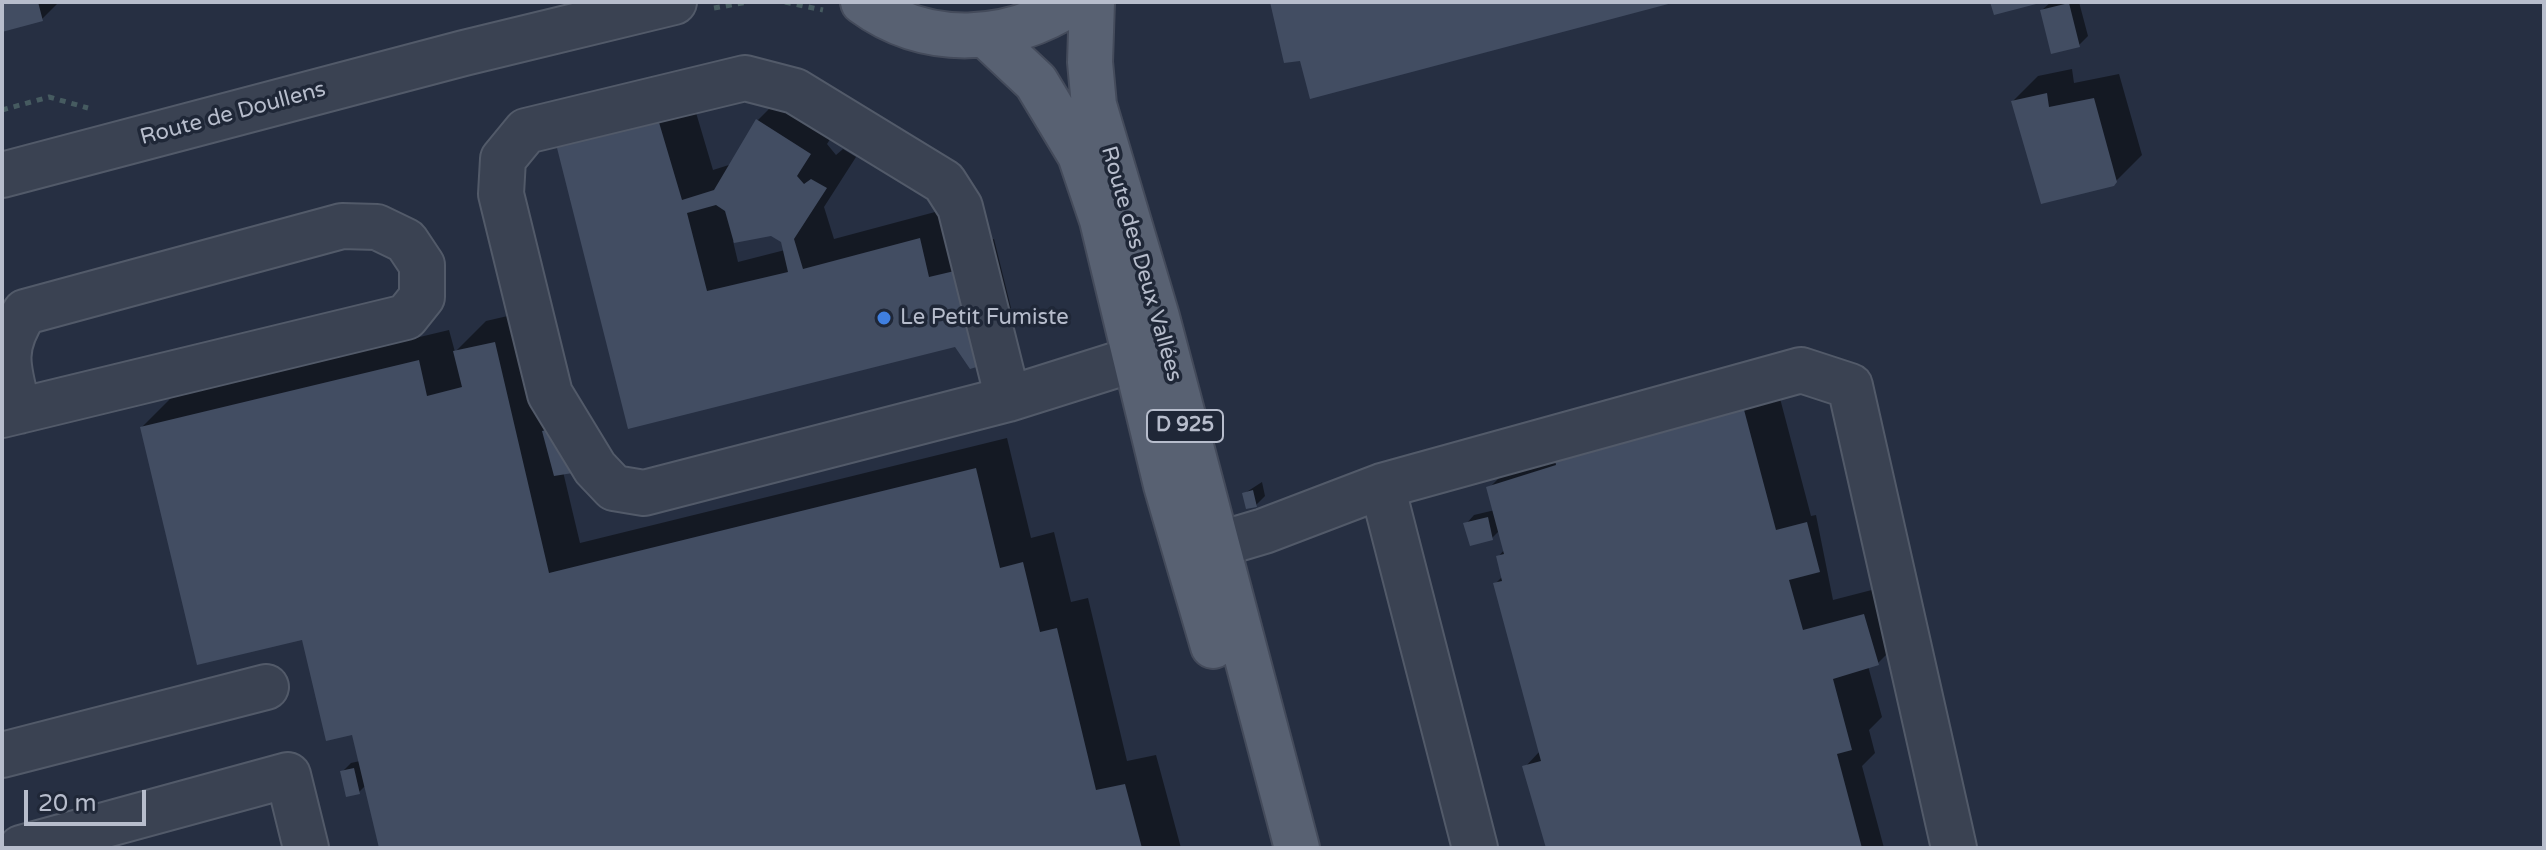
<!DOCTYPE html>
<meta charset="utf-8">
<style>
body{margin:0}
#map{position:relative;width:2546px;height:850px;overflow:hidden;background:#262f42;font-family:"Varela Round",sans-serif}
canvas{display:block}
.frame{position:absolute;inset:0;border:4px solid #b7bdcc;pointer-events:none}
.scale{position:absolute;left:24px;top:790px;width:122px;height:36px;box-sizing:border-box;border:4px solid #b7bdcc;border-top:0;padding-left:10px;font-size:24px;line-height:28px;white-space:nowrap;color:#b7bdcc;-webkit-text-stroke:6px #1f2737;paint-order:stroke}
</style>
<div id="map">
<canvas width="2546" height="850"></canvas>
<div class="frame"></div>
<div class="scale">20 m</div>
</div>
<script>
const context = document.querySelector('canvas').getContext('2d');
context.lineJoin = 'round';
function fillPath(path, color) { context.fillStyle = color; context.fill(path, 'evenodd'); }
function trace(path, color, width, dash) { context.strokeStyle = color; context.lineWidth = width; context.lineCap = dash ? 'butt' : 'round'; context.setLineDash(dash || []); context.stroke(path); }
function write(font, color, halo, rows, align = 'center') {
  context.font = font + ' "Varela Round",sans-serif'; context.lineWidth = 7; context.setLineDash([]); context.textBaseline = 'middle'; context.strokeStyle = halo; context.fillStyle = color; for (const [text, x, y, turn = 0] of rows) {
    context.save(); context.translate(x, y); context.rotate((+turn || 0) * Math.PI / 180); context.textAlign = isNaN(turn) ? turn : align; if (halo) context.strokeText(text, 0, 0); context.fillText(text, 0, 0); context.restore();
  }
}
fillPath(new Path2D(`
 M 2,2 L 59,2 L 42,19 L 2,30 Z
 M 2051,2 L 2079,2 L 2088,36 L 2079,45 L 2042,10 Z
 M 2072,69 L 2074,83 L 2119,74 L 2142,155 L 2113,184 L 2013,101 L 2038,76 Z
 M 689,89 L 713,170 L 732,164 L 758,120 L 788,90 L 841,122 L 827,144 L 836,155 L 843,149 L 856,157 L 824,207 L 834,239 L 950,208 L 960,247 L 994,239 L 1011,308 L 956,345 L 629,427 L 558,144 ZM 771,234 L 783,240 L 785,250 L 738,262 L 733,241 Z
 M 525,312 L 580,543 L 1007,438 L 1031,538 L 1054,532 L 1071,602 L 1088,598 L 1127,761 L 1156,755 L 1181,848 L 381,848 L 366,785 L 359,792 L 342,772 L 351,763 L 360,761 L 353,733 L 303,638 L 142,427 L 173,396 L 449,330 L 455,352 L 486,321 Z
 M 1777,387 L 1811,516 L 1816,515 L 1833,600 L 1895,584 L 1909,632 L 1878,663 L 1868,666 L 1882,717 L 1869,730 L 1875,753 L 1862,766 L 1884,848 L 1548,848 L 1525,767 L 1540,751 L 1495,584 L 1503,576 L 1498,557 L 1505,549 L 1500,530 L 1492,538 L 1466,524 L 1474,515 L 1495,510 L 1489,488 L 1520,457 Z
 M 1262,482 L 1265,496 L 1256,505 L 1245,493 Z`), '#0007');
fillPath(new Path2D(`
 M 2,2 L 38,2 L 43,21 L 2,32 Z
 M 1270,2 L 1672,2 L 1672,3 L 1310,99 L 1300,61 L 1284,63 Z
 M 1990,2 L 2040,2 L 2040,3 L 1994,15 Z
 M 2069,3 L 2080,47 L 2051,54 L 2040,10 Z
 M 2047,93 L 2049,107 L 2094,98 L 2117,182 L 2114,186 L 2041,204 L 2011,101 Z
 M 658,119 L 682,200 L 714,190 L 756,119 L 811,154 L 797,176 L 804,184 L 811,179 L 827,188 L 794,239 L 803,269 L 920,238 L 929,277 L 963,269 L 980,366 L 970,369 L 955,347 L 628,429 L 556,144 ZM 716,205 L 725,211 L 734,243 L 771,236 L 781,242 L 788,272 L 707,291 L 687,213 Z
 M 495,342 L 549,573 L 976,468 L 1000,568 L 1023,562 L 1040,632 L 1057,628 L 1096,790 L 1125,784 L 1142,848 L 379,848 L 352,735 L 326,741 L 302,640 L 197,665 L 140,427 L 419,360 L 427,396 L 462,387 L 453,351 Z
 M 1743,406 L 1776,530 L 1807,522 L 1820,572 L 1789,580 L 1803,630 L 1864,614 L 1879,665 L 1833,679 L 1852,750 L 1837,754 L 1862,848 L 1546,848 L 1522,766 L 1541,761 L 1493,583 L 1502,581 L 1496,556 L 1504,554 L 1486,487 L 1556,465 L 1554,456 Z
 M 567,425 L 579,472 L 554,476 L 542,431 Z
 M 1253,490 L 1257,507 L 1246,509 L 1242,493 Z
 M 1488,517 L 1493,540 L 1470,546 L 1463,523 Z
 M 354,768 L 360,794 L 346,797 L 340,771 Z`), '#424d62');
const minor = new Path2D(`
 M 2,175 L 464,53 L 674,2
 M 1008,399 L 960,207 L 944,182 L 795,91 L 745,78 L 526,131 L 503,159 L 501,194 L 550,394 L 595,468 L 614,488 L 644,493 L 1008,399 L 1135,359
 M 2,415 L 406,317 L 422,297 L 422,265 L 406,241 L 377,227 L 342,226 L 25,312 C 0,349 8,369 19,411
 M 1382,486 L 1475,848
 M 1217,545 L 1264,531 L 1382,486 L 1801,370 L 1850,386 L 1954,848
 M 2,755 L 266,687
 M 21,848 L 288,775 L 306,848`);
const major = new Path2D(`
 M 863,2 C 927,49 1009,44 1073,2
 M 1092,2 L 1090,62 L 1094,105 L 1157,317 L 1297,848
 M 987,36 L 1036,82 L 1080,155 L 1102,220 L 1166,485 L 1213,646`);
trace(minor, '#525a69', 48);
trace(major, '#444b5b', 48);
trace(new Path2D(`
 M 785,2 L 823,10
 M 714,8 L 748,2
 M 2,110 L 49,97 L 88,108`), '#465b60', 5, [6, 6]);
trace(minor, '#3a4252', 44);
trace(major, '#586172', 44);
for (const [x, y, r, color] of [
 [884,318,8,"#3f7fe0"]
]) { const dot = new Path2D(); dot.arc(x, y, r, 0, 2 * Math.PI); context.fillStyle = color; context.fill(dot); trace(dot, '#1f2737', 3); }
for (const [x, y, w] of [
 [1185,426,76]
]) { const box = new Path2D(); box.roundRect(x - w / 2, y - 16, w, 32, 6); context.fillStyle = '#1f2737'; context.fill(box); trace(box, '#b7bdcc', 2); }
write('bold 20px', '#b7bdcc', null, [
 ["D 925",1185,426]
]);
write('22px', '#b7bdcc', '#1f2737', [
 ["Route de Doullens",233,114,-15],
 ["Route des Deux Vallées",1141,264,74]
]);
write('22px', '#b7bdcc', '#1f2737', [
 ["Le Petit Fumiste",900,318]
], 'left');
</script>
